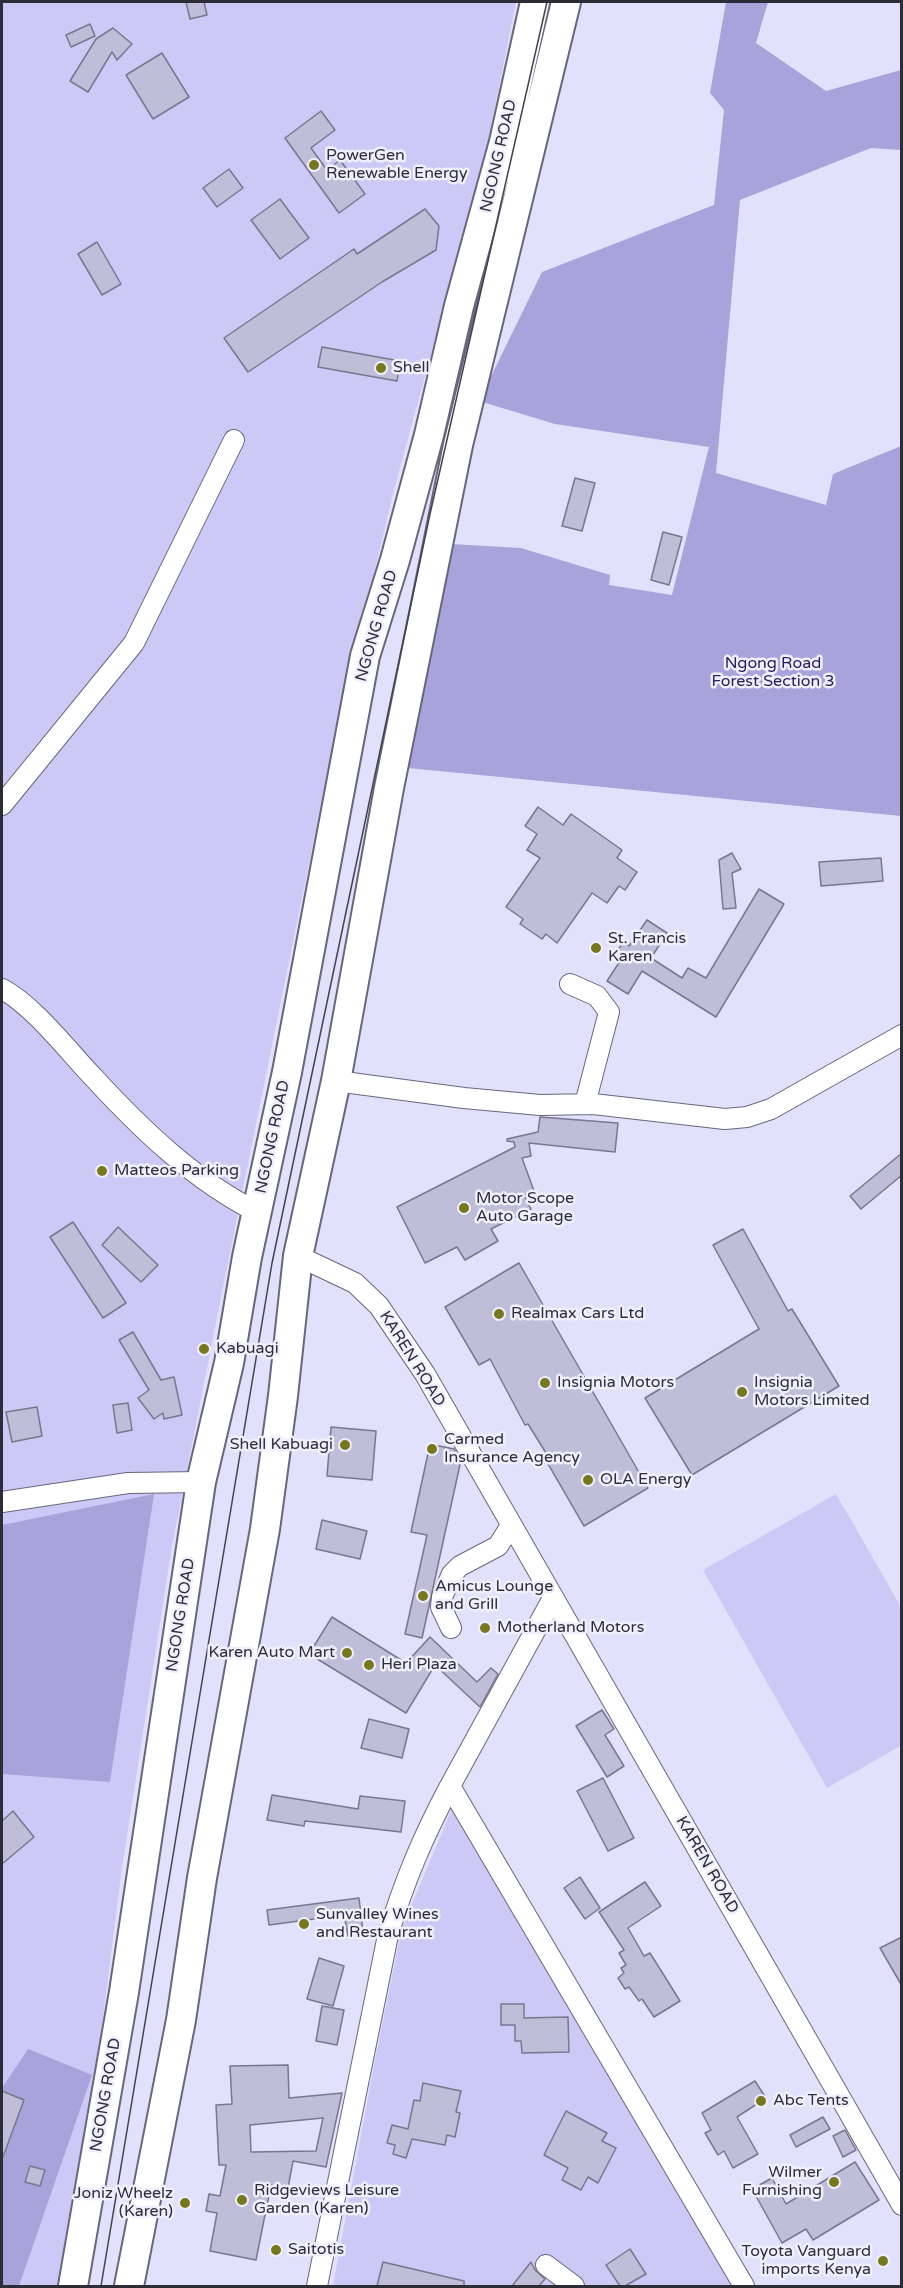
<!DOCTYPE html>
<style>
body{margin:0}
#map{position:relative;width:903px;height:2288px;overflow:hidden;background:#e2e1fb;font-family:"Varela Round",sans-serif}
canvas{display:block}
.frame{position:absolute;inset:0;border:3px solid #2e2d37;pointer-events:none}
</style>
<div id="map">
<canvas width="903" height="2288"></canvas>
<div class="frame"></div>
</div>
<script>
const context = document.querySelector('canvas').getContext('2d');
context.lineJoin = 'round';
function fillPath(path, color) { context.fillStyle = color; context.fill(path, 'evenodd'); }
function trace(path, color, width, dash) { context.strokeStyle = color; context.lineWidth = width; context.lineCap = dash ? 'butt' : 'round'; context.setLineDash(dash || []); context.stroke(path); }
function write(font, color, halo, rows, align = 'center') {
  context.font = font + ' "Varela Round",sans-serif'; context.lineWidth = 5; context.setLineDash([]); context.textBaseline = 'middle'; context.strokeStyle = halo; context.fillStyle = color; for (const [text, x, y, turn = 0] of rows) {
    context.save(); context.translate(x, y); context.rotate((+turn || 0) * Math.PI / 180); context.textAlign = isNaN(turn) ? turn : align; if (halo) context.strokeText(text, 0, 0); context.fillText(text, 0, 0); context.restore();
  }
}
fillPath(new Path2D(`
 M 2,2 L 516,2 L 486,152 L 394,490 L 334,740 L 224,1282 L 172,1546 L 122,1868 L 92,2104 L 59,2286 L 2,2286 Z
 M 836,1494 L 901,1607 L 902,1745 L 827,1788 L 703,1570 Z
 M 453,1806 L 734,2286 L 333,2286 L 375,2060 L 402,1928 Z`), '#cdc9f6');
fillPath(new Path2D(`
 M 726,2 L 768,2 L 756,43 L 826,91 L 901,70 L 901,150 L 871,148 L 740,200 L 716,473 L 826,505 L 833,474 L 901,446 L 901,816 L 408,768 L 451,544 L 521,548 L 610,575 L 609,585 L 672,595 L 709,447 L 555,424 L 479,401 L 542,272 L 714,205 L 724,110 L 710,93 Z
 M 154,1494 L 110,1782 L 2,1774 L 2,1525 Z
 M 28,2049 L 92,2075 L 19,2286 L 2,2286 L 2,2088 Z`), '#a9a3db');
const building = new Path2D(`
 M 186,2 L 204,2 L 207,15 L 190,19 Z
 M 90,24 L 95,36 L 71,47 L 66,35 Z
 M 113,28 L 132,44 L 117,60 L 112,52 L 88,92 L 70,81 L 96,39 Z
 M 162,53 L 189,97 L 153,119 L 126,75 Z
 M 321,111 L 335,130 L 311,148 L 327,170 L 340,160 L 365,194 L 339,213 L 285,138 Z
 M 229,169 L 243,188 L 217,207 L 203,188 Z
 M 280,199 L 309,238 L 280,259 L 251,220 Z
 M 425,209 L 439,226 L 436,250 L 382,282 L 248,372 L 224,338 L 354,249 L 357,254 Z
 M 97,242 L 121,284 L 102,295 L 78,254 Z
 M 322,347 L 400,361 L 397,381 L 318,367 Z
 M 575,478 L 595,483 L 582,531 L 562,526 Z
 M 663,532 L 682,537 L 669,585 L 651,580 Z
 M 538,807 L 563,825 L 571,814 L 622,850 L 617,858 L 637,872 L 625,890 L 619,886 L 607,903 L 592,893 L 557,943 L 546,934 L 542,939 L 520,924 L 523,919 L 506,907 L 540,858 L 527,850 L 537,834 L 525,826 Z
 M 732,853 L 741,869 L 732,873 L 736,908 L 723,909 L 719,860 Z
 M 881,858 L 883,881 L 821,886 L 819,862 Z
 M 759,889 L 784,904 L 716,1017 L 642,971 L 628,994 L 607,981 L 622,958 L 615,955 L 623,942 L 629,946 L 647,920 L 667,933 L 651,958 L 682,978 L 688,968 L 706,978 Z
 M 540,1117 L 618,1123 L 615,1152 L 529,1143 L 531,1156 L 522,1158 L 534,1191 L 524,1195 L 531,1209 L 491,1229 L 498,1241 L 465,1260 L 457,1247 L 425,1263 L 397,1207 L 515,1147 L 514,1142 L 507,1141 L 507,1139 L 538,1132 Z
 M 902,1153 L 902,1175 L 861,1209 L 850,1196 Z
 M 73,1222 L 126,1303 L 103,1318 L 50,1237 Z
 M 118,1227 L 158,1265 L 141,1282 L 102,1245 Z
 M 743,1229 L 788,1311 L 792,1309 L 839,1386 L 692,1475 L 645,1398 L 759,1329 L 713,1245 Z
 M 519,1263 L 648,1488 L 584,1526 L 543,1455 L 546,1453 L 528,1424 L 525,1425 L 490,1359 L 479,1365 L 445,1307 Z
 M 133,1332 L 161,1380 L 174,1377 L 182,1415 L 164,1419 L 163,1413 L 154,1419 L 138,1398 L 149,1390 L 119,1340 Z
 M 128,1403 L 132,1430 L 117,1433 L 113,1405 Z
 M 37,1407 L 42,1436 L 12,1442 L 6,1412 Z
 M 331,1427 L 376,1431 L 372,1480 L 327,1476 Z
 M 430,1444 L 454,1449 L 461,1460 L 422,1638 L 405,1634 L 427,1535 L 411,1532 Z
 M 322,1520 L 367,1531 L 360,1559 L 316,1549 Z
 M 332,1617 L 406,1663 L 430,1637 L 477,1682 L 491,1668 L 498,1674 L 480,1707 L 435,1665 L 406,1713 L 309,1654 Z
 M 602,1710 L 614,1729 L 605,1735 L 624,1766 L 607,1777 L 576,1726 Z
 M 369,1719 L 409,1729 L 402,1758 L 361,1748 Z
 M 603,1778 L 634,1838 L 608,1851 L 577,1791 Z
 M 272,1795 L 358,1809 L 360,1796 L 405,1801 L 401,1832 L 305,1821 L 304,1826 L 267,1820 Z
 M 13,1811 L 34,1837 L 2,1864 L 2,1821 Z
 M 580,1877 L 600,1908 L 585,1919 L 564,1888 Z
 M 645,1882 L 661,1906 L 628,1928 L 644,1956 L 650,1953 L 680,2001 L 654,2017 L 642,1999 L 639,2001 L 629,1987 L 625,1989 L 618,1978 L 624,1973 L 621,1968 L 626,1965 L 619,1953 L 624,1950 L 599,1912 Z
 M 359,1898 L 363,1932 L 348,1936 L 344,1915 L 269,1925 L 267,1910 Z
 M 902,1937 L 902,1986 L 880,1948 Z
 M 319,1958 L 344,1966 L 333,2006 L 307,1999 Z
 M 501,2004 L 524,2004 L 524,2018 L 568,2017 L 569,2052 L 522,2053 L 521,2041 L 515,2041 L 515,2025 L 501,2025 Z
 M 322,2006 L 344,2010 L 337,2045 L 316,2041 Z
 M 288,2065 L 289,2098 L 342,2093 L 326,2167 L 293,2161 L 288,2188 L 271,2185 L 256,2260 L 210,2251 L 217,2213 L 206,2211 L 209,2194 L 220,2196 L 226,2165 L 219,2165 L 216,2105 L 232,2104 L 230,2066 ZM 323,2118 L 316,2151 L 251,2152 L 250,2125 Z
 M 755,2081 L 766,2098 L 737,2117 L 758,2154 L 733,2168 L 724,2151 L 718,2155 L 705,2133 L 711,2130 L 702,2113 Z
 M 423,2083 L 461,2091 L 456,2112 L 460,2113 L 455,2137 L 447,2135 L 445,2145 L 412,2139 L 406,2158 L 393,2154 L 395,2145 L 387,2143 L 392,2125 L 408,2129 L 414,2100 L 420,2101 Z
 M 2,2091 L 24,2100 L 3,2157 L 2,2156 Z
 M 566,2111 L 607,2133 L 602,2141 L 616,2148 L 598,2183 L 588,2177 L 581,2190 L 562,2180 L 568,2168 L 544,2155 Z
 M 823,2117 L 830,2129 L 796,2147 L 790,2135 Z
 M 845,2130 L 856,2150 L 843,2157 L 833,2136 Z
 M 855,2162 L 879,2200 L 813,2240 L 806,2229 L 782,2243 L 752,2189 L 772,2178 L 786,2204 Z
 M 30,2166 L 45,2170 L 40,2186 L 25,2182 Z
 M 630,2249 L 646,2274 L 625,2286 L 620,2286 L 606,2265 Z
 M 383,2262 L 464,2281 L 464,2286 L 377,2286 Z
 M 531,2262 L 535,2270 L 545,2279 L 539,2286 L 512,2286 Z`);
fillPath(building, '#bfbdd7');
trace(building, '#78778e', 1.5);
const street = new Path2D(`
 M 2,805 L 134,643 L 234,440
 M 570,984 L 597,996 L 609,1012 L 585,1104
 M 2,989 C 33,1005 69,1052 94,1078 C 141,1129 195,1181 257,1212
 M 336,1081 L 464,1098 L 540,1105 L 593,1104 L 725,1119 L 747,1117 L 771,1109 L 902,1035
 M 298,1256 L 355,1283 L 379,1306 L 425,1374 L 902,2205
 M 2,1502 L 128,1483 L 201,1482
 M 553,1598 L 450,1786 L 744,2286
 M 451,1628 L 441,1607 L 442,1597 L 452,1574 L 460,1566 L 498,1546 L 510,1527
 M 546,2265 L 574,2286
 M 317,2286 L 388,1935 C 405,1879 423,1837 450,1786`);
const secondary = new Path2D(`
 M 73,2286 L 124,1992 L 201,1482 L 229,1363 L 247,1257 L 287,1072 L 365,656 L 395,560 L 429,435 L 459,306 L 504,142 L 535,2
 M 129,2286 L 181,2020 L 202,1878 L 265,1529 L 283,1396 L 298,1256 L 336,1081 L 389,788 L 458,445 L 566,2`);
trace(street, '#68667d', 22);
trace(secondary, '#68667d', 32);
trace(street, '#fff', 20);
trace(secondary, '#fff', 28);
trace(new Path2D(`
 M 101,2286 L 272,1263 L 430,514 L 547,2`), '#43424d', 1.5);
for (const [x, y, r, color] of [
 [314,165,6,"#77771d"],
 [381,368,6,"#77771d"],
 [596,948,6,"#77771d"],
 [102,1171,6,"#77771d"],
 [464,1208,6,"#77771d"],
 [499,1314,6,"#77771d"],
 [204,1349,6,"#77771d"],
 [545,1383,6,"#77771d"],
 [742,1392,6,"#77771d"],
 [345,1445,6,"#77771d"],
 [432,1449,6,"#77771d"],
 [588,1480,6,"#77771d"],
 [423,1596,6,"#77771d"],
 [485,1628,6,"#77771d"],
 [347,1653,6,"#77771d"],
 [369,1665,6,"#77771d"],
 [304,1924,6,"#77771d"],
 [761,2101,6,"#77771d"],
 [834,2182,6,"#77771d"],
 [242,2200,6,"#77771d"],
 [185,2203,6,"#77771d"],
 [276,2250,6,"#77771d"],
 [883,2261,6,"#77771d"]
]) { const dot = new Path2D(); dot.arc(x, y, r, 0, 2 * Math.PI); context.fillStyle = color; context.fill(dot); trace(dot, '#f0efff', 2); }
write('16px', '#2e2d37', '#f0efff', [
 ["PowerGen",326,156],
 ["Renewable Energy",326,174],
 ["Shell",393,368],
 ["St. Francis",608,939],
 ["Karen",608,957],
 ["Matteos Parking",114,1171],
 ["Motor Scope",476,1199],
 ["Auto Garage",476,1217],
 ["Realmax Cars Ltd",511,1314],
 ["Kabuagi",216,1349],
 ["Insignia Motors",557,1383],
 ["Insignia",754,1383],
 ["Motors Limited",754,1401],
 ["Carmed",444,1440],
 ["Insurance Agency",444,1458],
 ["Shell Kabuagi",333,1445,"right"],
 ["OLA Energy",600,1480],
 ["Amicus Lounge",435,1587],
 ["and Grill",435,1605],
 ["Motherland Motors",497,1628],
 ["Karen Auto Mart",335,1653,"right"],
 ["Heri Plaza",381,1665],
 ["Sunvalley Wines",316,1915],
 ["and Restaurant",316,1933],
 ["Abc Tents",773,2101],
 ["Wilmer",822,2173,"right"],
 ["Furnishing",822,2191,"right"],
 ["Ridgeviews Leisure",254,2191],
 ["Garden (Karen)",254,2209],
 ["Joniz Wheelz",173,2194,"right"],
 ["(Karen)",173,2212,"right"],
 ["Saitotis",288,2250],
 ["Toyota Vanguard",871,2252,"right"],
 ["imports Kenya",871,2270,"right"]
], 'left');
write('16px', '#2e2d37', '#f0efff', [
 ["NGONG ROAD",499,156,-77],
 ["NGONG ROAD",377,626,-74],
 ["NGONG ROAD",273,1137,-78],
 ["KAREN ROAD",412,1359,58],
 ["NGONG ROAD",181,1615,-81],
 ["KAREN ROAD",707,1865,60],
 ["NGONG ROAD",106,2095,-80]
]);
write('16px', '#2b1b5c', '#f0efff', [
 ["Ngong Road",773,664],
 ["Forest Section 3",773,682]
]);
</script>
